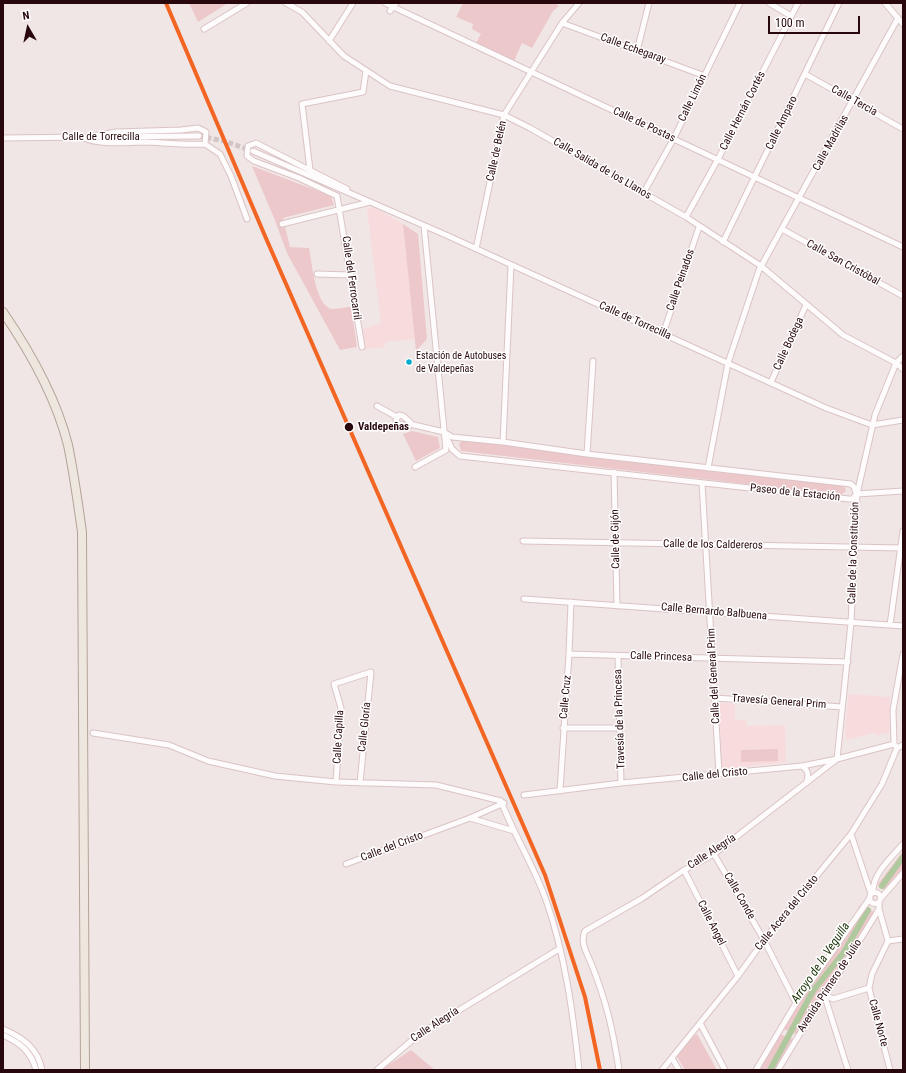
<!DOCTYPE html>
<meta charset="utf-8">
<style>
body{margin:0}
#map{position:relative;width:906px;height:1073px;overflow:hidden;background:#f1e6e6;font-family:"Roboto Condensed",sans-serif}
canvas{display:block}
.frame{position:absolute;inset:0;border:4px solid #29080d;pointer-events:none}
.north{position:absolute;left:8px;top:8px;width:40px;height:40px;-webkit-text-stroke:3px #fff;paint-order:stroke;rotate:351deg;font-size:11px;font-weight:700;line-height:16px;text-align:center;color:#29080d}
.north::after{content:'';display:block;margin:auto;width:14px;height:18px;background:#29080d;clip-path:polygon(50% 0,100% 100%,50% 72%,0 100%)}
.scale{position:absolute;left:768px;top:16px;width:92px;height:18px;box-sizing:border-box;border:2px solid #29080d;border-top:0;padding-left:5px;font-size:12px;line-height:14px;white-space:nowrap;color:#29080d;-webkit-text-stroke:3px #fff;paint-order:stroke}
</style>
<div id="map">
<canvas width="906" height="1073"></canvas>
<div class="frame"></div>
<div class="north">N</div>
<div class="scale">100 m</div>
</div>
<script>
const context = document.querySelector('canvas').getContext('2d');
context.lineJoin = 'round';
function fillPath(path, color) { context.fillStyle = color; context.fill(path, 'evenodd'); }
function trace(path, color, width, dash) { context.strokeStyle = color; context.lineWidth = width; context.lineCap = dash ? 'butt' : 'round'; context.setLineDash(dash || []); context.stroke(path); }
function write(font, color, halo, rows, align = 'center') {
  context.font = font + ' "Roboto Condensed",sans-serif'; context.lineWidth = 3; context.setLineDash([]); context.textBaseline = 'middle'; context.strokeStyle = halo; context.fillStyle = color; for (const [text, x, y, turn = 0] of rows) {
    context.save(); context.translate(x, y); context.rotate((+turn || 0) * Math.PI / 180); context.textAlign = isNaN(turn) ? turn : align; if (halo) context.strokeText(text, 0, 0); context.fillText(text, 0, 0); context.restore();
  }
}
fillPath(new Path2D(`
 M 373,207 L 403,224 L 415,339 L 385,342 L 385,347 L 366,349 L 363,329 L 381,323 L 367,209 Z
 M 849,694 L 890,697 L 889,733 L 877,735 L 874,733 L 846,740 L 845,730 Z
 M 722,703 L 735,704 L 735,720 L 746,720 L 747,726 L 785,725 L 786,762 L 722,769 L 719,706 Z`), '#f8dcdd');
fillPath(new Path2D(`
 M 189,3 L 228,3 L 198,22 Z
 M 463,3 L 555,3 L 559,6 L 553,11 L 532,48 L 522,43 L 514,61 L 476,43 L 481,34 L 472,29 L 473,24 L 456,17 Z
 M 252,166 L 331,196 L 334,205 L 283,218 L 290,247 L 309,248 C 312,262 315,306 332,309 C 338,309 345,307 351,307 L 357,347 L 340,350 L 287,253 L 274,218 Z
 M 403,224 L 418,234 L 427,339 L 416,351 Z
 M 412,431 L 438,437 L 440,448 L 416,461 L 403,434 Z
 M 462,440 L 844,486 L 846,491 L 841,495 L 461,451 L 459,444 Z
 M 778,749 L 778,761 L 741,762 L 741,750 Z
 M 903,851 L 903,867 L 885,890 L 877,885 Z
 M 860,905 L 874,912 C 850,954 820,993 796,1034 L 783,1029 L 844,937 Z
 M 778,1033 L 795,1040 L 776,1070 L 760,1070 Z
 M 697,1034 L 717,1070 L 685,1070 L 676,1055 L 690,1038 Z
 M 411,1050 L 435,1070 L 381,1070 Z`), '#edc8ca');
trace(new Path2D(`
 M 882,886 L 903,857
 M 770,1070 L 813,991 L 844,952 L 868,910`), '#b0c89d', 6);
trace(new Path2D(`
 M 199,136 L 224,141 L 253,151`), '#d3c5c5', 5, [5, 2.5]);
const minor = new Path2D(`
 M 286,3 L 302,12 L 344,56 L 390,86 L 504,115 L 530,128 L 686,217 L 761,266 L 843,335 L 896,363 L 903,369
 M 385,3 L 903,247
 M 769,3 L 791,16
 M 885,3 L 903,24
 M 390,11 L 396,3
 M 562,23 L 705,76
 M 204,29 L 247,3
 M 329,41 L 353,3
 M 637,51 L 649,3
 M 805,74 L 903,129
 M 81,137 C 101,146 125,142 147,142 C 167,143 186,145 205,144 L 206,132 L 198,128 L 181,130 L 116,132 L 87,137
 M 100,137 L 199,136
 M 3,138 L 84,137
 M 205,144 L 220,154 L 231,176 L 247,219
 M 253,151 L 446,235 L 826,408 L 872,425 L 903,420
 M 310,170 L 302,104 L 363,92 L 366,71
 M 347,189 L 256,143 L 248,146 L 247,156 L 254,161 L 299,178 L 337,196 L 362,347
 M 644,192 L 674,138 L 740,3
 M 686,217 L 718,159 L 798,3
 M 282,224 L 370,202
 M 782,229 L 903,296
 M 723,242 L 839,3
 M 476,249 L 504,115 L 562,23 L 579,3
 M 317,274 L 351,275
 M 663,334 L 699,227
 M 771,382 L 806,305
 M 377,406 L 397,417
 M 399,415 L 403,416 L 410,422 L 409,426 L 398,424 L 396,420 Z
 M 410,424 L 444,432 L 452,437 L 503,442 L 587,454 L 851,484 L 854,487 L 856,493
 M 444,432 L 452,449 L 460,456 L 849,499 L 852,499 L 857,494
 M 503,442 L 511,265
 M 587,454 L 593,361
 M 415,467 L 446,450 L 424,226
 M 708,468 L 728,363 L 759,270 L 898,18
 M 614,472 L 617,606
 M 702,483 L 719,773
 M 857,494 L 903,491
 M 523,541 L 903,548
 M 524,599 L 903,626
 M 890,625 L 903,531
 M 569,654 L 848,662
 M 618,656 L 621,783
 M 715,698 L 842,707
 M 563,728 L 619,728
 M 93,733 L 169,745 L 208,761 L 275,776 L 336,782 L 436,785 L 501,801 C 514,835 534,866 546,900 C 565,954 573,1013 579,1070
 M 894,744 L 893,710 L 903,654
 M 802,766 C 807,769 809,775 807,781
 M 336,782 L 341,708 L 334,684 L 371,672 L 360,783
 M 560,791 L 569,654 L 571,602
 M 524,795 L 621,783 L 802,766 L 837,759 L 894,744 L 897,748 L 903,745
 M 470,818 L 514,831
 M 851,834 L 871,894
 M 714,854 L 764,940 L 796,1003
 M 346,864 L 470,818 L 504,803
 M 684,870 L 738,976
 M869.5 898a5.5 5.5 0 1 1 11 0a5.5 5.5 0 1 1-11 0Z
 M 873,893 C 872,874 891,858 903,844
 M 881,898 L 903,873
 M 879,909 L 888,941 L 872,974 L 869,988 L 890,1070
 M 888,941 L 903,939
 M 824,994 L 848,1070
 M 824,994 L 833,999 L 869,988
 M 700,1023 L 725,1070
 M 3,1029 C 22,1037 38,1048 42,1070
 M 3,1035 C 20,1043 31,1051 36,1070
 M 672,1058 L 679,1070
 M 377,1070 L 417,1036 L 559,949
 M 619,1070 C 613,1030 606,1000 591,963 C 586,952 580,941 585,931 L 641,899 L 684,870 L 714,854 L 837,759 L 851,623 L 857,494 L 875,415 L 896,363 L 903,356
 M 662,1070 L 738,976 L 764,940 L 851,834 L 882,784 L 897,748
 M 756,1070 L 796,1003 L 870,898
 M 778,1070 C 810,1015 847,963 879,909 L 879,902`);
const primary = new Path2D(`
 M 3,312 C 31,353 56,397 68,445 C 74,474 78,503 82,532 L 85,1070`);
trace(minor, '#dbc3c5', 7);
trace(primary, '#b3a396', 10);
trace(minor, '#fdfbfb', 5);
trace(primary, '#eee7e0', 8);
trace(new Path2D(`
 M 166,3 L 265,236 L 545,875 L 585,997 L 600,1070`), '#f26522', 4);
for (const [x, y, r, color] of [
 [409,362,3.5,"#00a9ce"],
 [349,427,5,"#29080d"]
]) { const dot = new Path2D(); dot.arc(x, y, r, 0, 2 * Math.PI); context.fillStyle = color; context.fill(dot); trace(dot, '#fff', 1.5); }
write('10px', '#29080d', '#fff', [
 ["Estación de Autobuses",416,356],
 ["de Valdepeñas",416,369]
], 'left');
write('11px', '#29080d', '#fff', [
 ["Calle Echegaray",633,49,20],
 ["Calle Limón",693,98,-64],
 ["Calle Tercia",854,101,29],
 ["Calle Hernán Cortés",743,111,-63],
 ["Calle Amparo",782,123,-64],
 ["Calle de Postas",644,125,25],
 ["Calle de Torrecilla",101,137],
 ["Calle Madrilas",831,143,-61],
 ["Calle de Belén",497,151,-78],
 ["Calle Salida de los Llanos",602,169,30],
 ["Calle San Cristóbal",843,263,29],
 ["Calle del Ferrocarril",351,278,82],
 ["Calle Peinados",681,280,-71],
 ["Calle de Torrecilla",635,321,24],
 ["Calle Bodega",789,344,-65],
 ["Paseo de la Estación",795,493,6],
 ["Calle de Gijón",616,539,-91],
 ["Calle de los Caldereros",713,545,1],
 ["Calle de la Constitución",854,553,-88],
 ["Calle Bernardo Balbuena",714,612,5],
 ["Calle Princesa",661,657,2],
 ["Calle del General Prim",714,676,-93],
 ["Calle Cruz",566,697,-85],
 ["Travesía General Prim",779,702,4],
 ["Travesía de la Princesa",620,719,-92],
 ["Calle Gloría",365,727,-84],
 ["Calle Capilla",339,737,-87],
 ["Calle del Cristo",715,775,-6],
 ["Calle del Cristo",392,847,-21],
 ["Calle Alegría",712,852,-33],
 ["Calle Conde",739,896,60],
 ["Calle Acera del Cristo",787,913,-51],
 ["Calle Angel",711,923,63],
 ["Avenida Primero de Julio",830,986,-57],
 ["Calle Norte",878,1023,75],
 ["Calle Alegría",435,1025,-33]
]);
write('bold 11px', '#29080d', '#fff', [
 ["Valdepeñas",358,427]
], 'left');
write('italic 12px', '#193206', '#fff', [
 ["Arroyo de la Veguilla",821,963,-56]
]);
</script>
